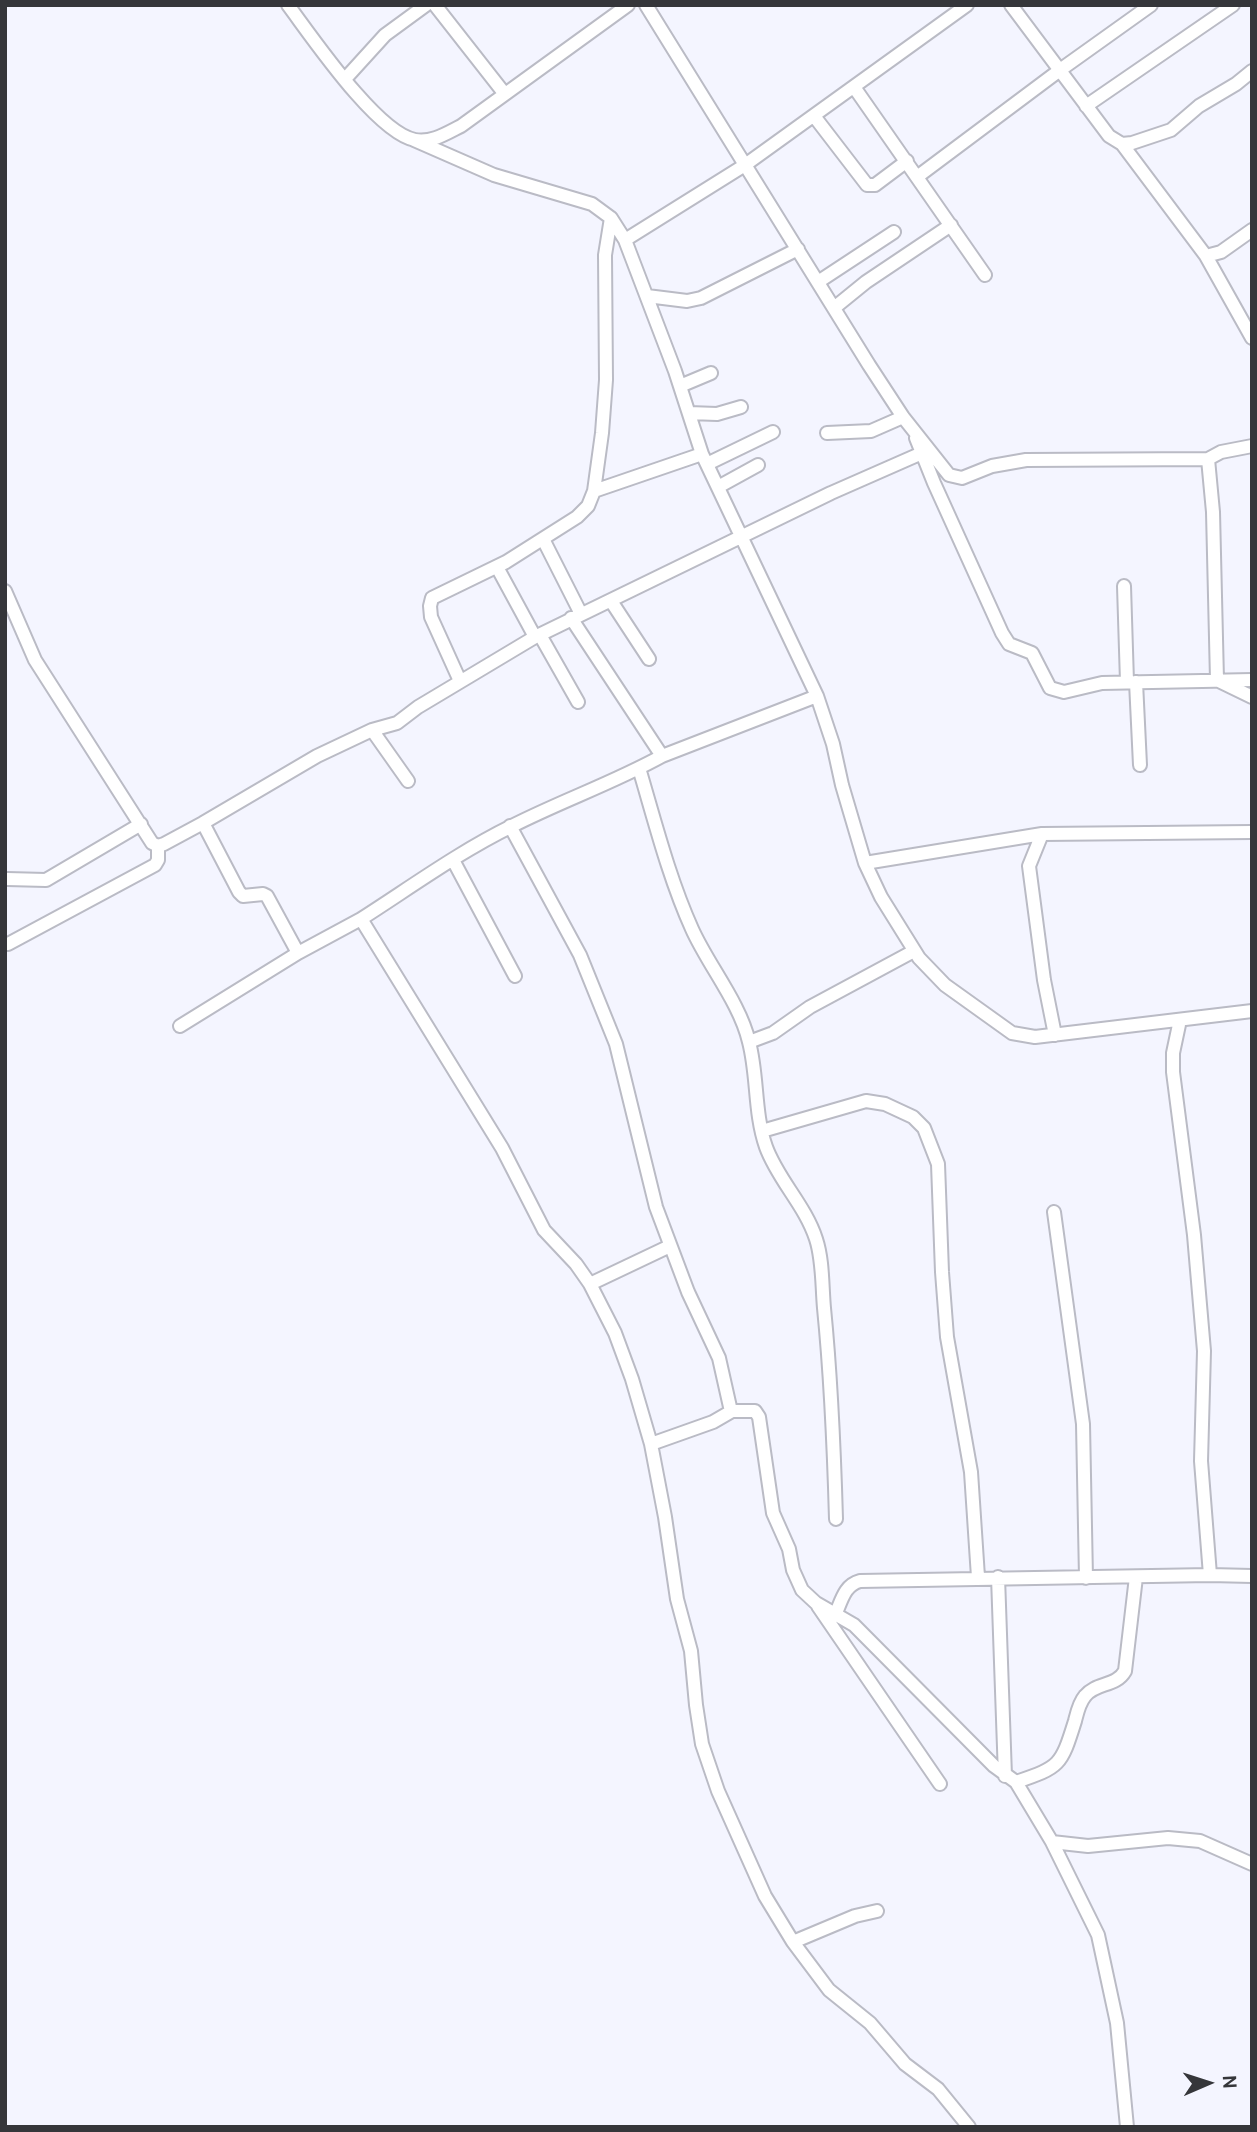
<!DOCTYPE html>
<style>
body{margin:0}
#map{position:relative;width:1257px;height:2132px;overflow:hidden;background:#f4f5ff;font-family:Cabin,sans-serif}
canvas{display:block}
.frame{position:absolute;inset:0;border:7px solid #35363a;pointer-events:none}
.north{position:absolute;left:1173px;top:2048px;width:70px;height:70px;-webkit-text-stroke:5px #f4f5ff;paint-order:stroke;rotate:87deg;font-size:19px;font-weight:700;line-height:28px;text-align:center;color:#35363a}
.north::after{content:'';display:block;margin:auto;width:24px;height:32px;background:#35363a;clip-path:polygon(50% 0,100% 100%,50% 72%,0 100%)}
</style>
<div id="map">
<canvas width="1257" height="2132"></canvas>
<div class="frame"></div>
<div class="north">N</div>
</div>
<script>
const context = document.querySelector('canvas').getContext('2d');
context.lineJoin = 'round';
function trace(path, color, width, dash) { context.strokeStyle = color; context.lineWidth = width; context.lineCap = dash ? 'butt' : 'round'; context.setLineDash(dash || []); context.stroke(path); }
const minor = new Path2D(`
 M 288,5 C 312,37 377,133 415,140 C 432,143 447,133 461,126 L 628,5
 M 435,5 L 504,93
 M 646,5 L 869,365 L 903,417 L 949,475 L 962,478 L 992,466 L 1026,460 L 1208,459 L 1221,452 L 1252,446
 M 1011,5 L 1109,136 L 1122,144 L 1132,143 L 1171,130 L 1199,106 L 1236,84 L 1252,71
 M 345,79 L 385,35 L 426,5
 M 854,87 L 985,275
 M 1086,106 L 1233,5
 M 814,116 L 867,185 L 875,185 L 907,161
 M 414,140 L 494,175 L 592,204 L 611,218 L 625,240 L 675,371 L 702,454 L 817,696 L 833,744 L 842,785 L 865,863 L 881,897 L 919,958 L 945,985 L 1012,1033 L 1035,1037 L 1252,1011
 M 1122,144 L 1206,256 L 1252,338
 M 917,177 L 1060,70 L 1151,5
 M 625,240 L 745,165 L 967,5
 M 1206,256 L 1221,252 L 1252,230
 M 818,282 L 894,232
 M 647,296 L 687,301 L 701,298 L 798,249
 M 834,308 L 866,282 L 951,225
 M 680,386 L 711,373
 M 689,413 L 717,414 L 741,407
 M 827,433 L 871,431 L 903,417
 M 916,438 L 934,483 L 1002,633 L 1009,644 L 1032,653 L 1050,688 L 1064,692 L 1102,683 L 1252,680
 M 1208,459 L 1213,512 L 1217,680 L 1252,697
 M 707,464 L 773,432
 M 718,487 L 758,465
 M 594,491 L 702,454
 M 543,539 L 581,614
 M 1124,586 L 1127,682
 M 5,591 L 35,660 L 152,843 L 158,846 L 164,844 L 203,823 L 239,892 L 243,896 L 263,894 L 267,896 L 298,953 L 361,919 L 502,1148 L 544,1230 L 576,1264 L 590,1284 L 615,1333 L 632,1379 L 651,1444 L 665,1517 L 677,1599 L 691,1651 L 696,1705 L 702,1744 L 718,1791 L 765,1896 L 793,1942 L 829,1990 L 870,2023 L 905,2064 L 938,2089 L 969,2127
 M 611,601 L 649,659
 M 571,618 L 662,756
 M 540,635 L 578,702
 M 535,637 L 831,493 L 922,453
 M 460,681 L 431,617 L 430,606 L 432,598 L 506,562 L 577,517 L 588,506 L 594,491 L 602,433 L 606,380 L 605,255 L 611,218
 M 1136,682 L 1140,765
 M 372,730 L 408,781
 M 639,768 C 655,822 669,878 692,929 C 708,965 740,1003 749,1042 C 758,1076 754,1113 766,1147 C 778,1180 805,1205 816,1239 C 823,1260 822,1286 824,1308 C 831,1378 834,1448 836,1519
 M 203,823 L 317,756 L 372,730 L 397,723 L 418,707 L 535,637 L 497,567
 M 510,826 L 580,955 L 616,1044 L 656,1207 L 688,1292 L 719,1358 L 730,1407 L 732,1411 L 755,1411 L 759,1417 L 773,1513 L 789,1549 L 793,1570 L 802,1590 L 816,1603 L 854,1625 L 994,1766 L 1016,1782 L 1052,1842 L 1088,1846 L 1168,1838 L 1200,1841 L 1252,1864
 M 1042,834 L 1029,866 L 1044,980 L 1055,1035
 M 453,860 L 515,976
 M 865,863 L 1042,834 L 1252,832
 M 7,879 L 46,880 L 141,824
 M 361,919 C 411,887 459,852 512,826 C 561,801 613,783 662,756 L 817,696
 M 8,944 L 155,865 L 158,860 L 158,846
 M 1180,1020 L 1173,1053 L 1173,1072 L 1194,1235 L 1204,1351 L 1201,1461 L 1210,1575
 M 180,1026 L 298,953
 M 749,1042 L 773,1033 L 810,1007 L 914,951
 M 762,1131 L 866,1101 L 885,1104 L 913,1117 L 924,1128 L 938,1164 L 942,1272 L 947,1337 L 971,1472 L 978,1577
 M 1054,1212 L 1083,1424 L 1086,1578
 M 590,1284 L 670,1246
 M 651,1444 L 713,1422 L 732,1411
 M 998,1577 L 1005,1776
 M 818,1606 L 940,1784
 M 836,1613 C 842,1599 845,1585 860,1581 L 1210,1575 L 1252,1576
 M 1016,1782 C 1060,1767 1061,1766 1075,1721 C 1077,1713 1079,1703 1085,1696 C 1096,1682 1116,1687 1125,1671 L 1136,1577
 M 1052,1842 L 1098,1935 L 1117,2023 L 1127,2127
 M 793,1942 L 855,1916 L 877,1911`);
trace(minor, '#babbc5', 16);
trace(minor, '#fff', 12);
</script>
